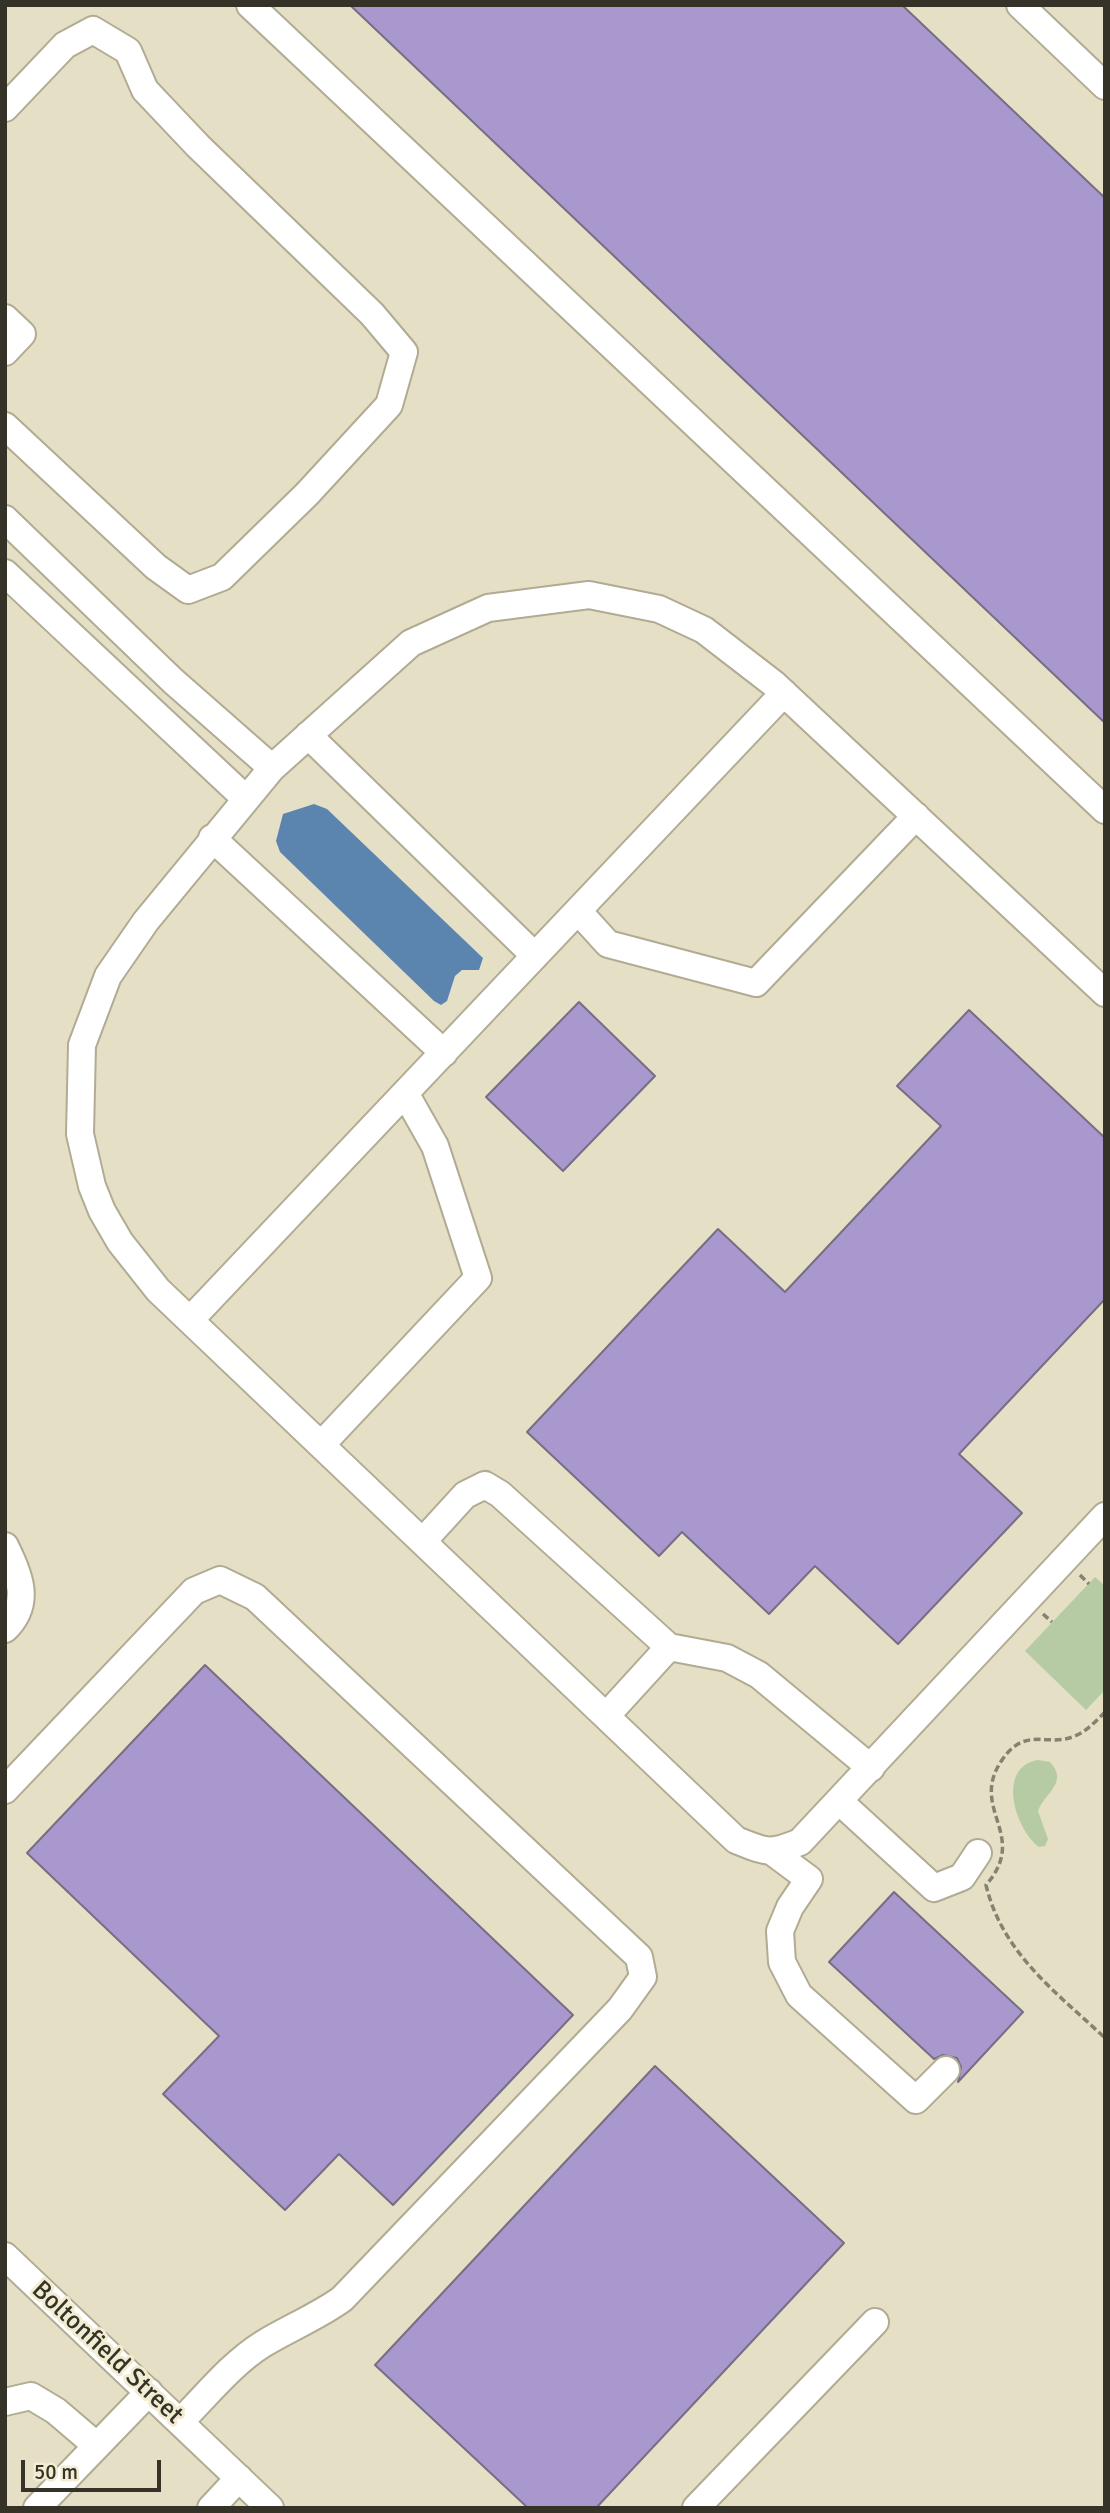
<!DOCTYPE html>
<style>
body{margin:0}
#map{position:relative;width:1110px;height:2513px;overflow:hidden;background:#e5dfc5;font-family:Signika,sans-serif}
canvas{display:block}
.frame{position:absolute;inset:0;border:7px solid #353228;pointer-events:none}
.scale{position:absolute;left:21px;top:2460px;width:140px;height:32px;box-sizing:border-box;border:4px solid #353228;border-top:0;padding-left:9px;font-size:21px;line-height:24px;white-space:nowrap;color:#353228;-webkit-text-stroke:5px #f2ecd2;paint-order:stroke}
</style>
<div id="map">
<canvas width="1110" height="2513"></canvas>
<div class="frame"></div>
<div class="scale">50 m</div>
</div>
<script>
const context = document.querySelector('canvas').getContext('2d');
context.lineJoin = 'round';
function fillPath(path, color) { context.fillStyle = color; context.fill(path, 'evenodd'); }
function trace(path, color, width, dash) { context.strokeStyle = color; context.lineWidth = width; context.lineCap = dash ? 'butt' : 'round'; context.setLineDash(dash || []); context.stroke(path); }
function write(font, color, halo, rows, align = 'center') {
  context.font = font + ' Signika,sans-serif'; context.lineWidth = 6; context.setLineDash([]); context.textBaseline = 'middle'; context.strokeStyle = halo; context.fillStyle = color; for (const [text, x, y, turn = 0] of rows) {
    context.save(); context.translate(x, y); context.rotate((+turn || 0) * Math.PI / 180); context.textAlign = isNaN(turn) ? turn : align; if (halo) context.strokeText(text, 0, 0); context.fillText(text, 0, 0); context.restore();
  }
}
fillPath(new Path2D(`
 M 1095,1577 L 1105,1586 L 1105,1690 L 1086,1710 L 1025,1651 Z
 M 1038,1760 L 1050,1762 C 1069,1783 1045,1792 1038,1811 L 1048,1839 L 1045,1846 L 1039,1847 C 1015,1829 996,1767 1038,1760 Z`), '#b6cba4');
fillPath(new Path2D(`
 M 314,804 L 327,809 L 483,958 L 479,970 L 462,970 L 455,976 L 447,1001 L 441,1005 L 434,1001 L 280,852 L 276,841 L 283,814 Z`), '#5b85af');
const building = new Path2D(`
 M 350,5 L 902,5 L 1105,198 L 1105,723 Z
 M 579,1002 L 655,1076 L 563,1171 L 486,1097 Z
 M 969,1010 L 1105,1138 L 1105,1299 L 959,1454 L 1022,1513 L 898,1644 L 815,1566 L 769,1614 L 682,1532 L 659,1556 L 527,1432 L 718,1229 L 785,1292 L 941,1126 L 897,1086 Z
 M 205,1665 L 573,2015 L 393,2205 L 339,2154 L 285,2210 L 163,2094 L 219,2036 L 27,1853 Z
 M 894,1892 L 1023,2012 L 958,2082 L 961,2067 L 957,2058 L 943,2055 L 934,2059 L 829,1962 Z
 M 655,2066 L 844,2243 L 596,2508 L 528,2508 L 375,2365 Z`);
fillPath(building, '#a998ce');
trace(building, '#756e84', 2);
const minor = new Path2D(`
 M 250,5 L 1105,810
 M 1020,5 L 1105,86
 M 5,108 L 65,45 L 93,30 L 128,51 L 145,90 L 198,146 L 372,314 L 404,352 L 389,405 L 307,494 L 222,577 L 188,590 L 156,567 L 5,426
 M 5,318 L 22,334 L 5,352
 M 5,519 L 173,681 L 272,768
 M 5,573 L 245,798
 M 308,735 L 535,956
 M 212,838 L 444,1053
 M 578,911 L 608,944 L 756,983 L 916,816
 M 1105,993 L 774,684 L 704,630 L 659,609 L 589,595 L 488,608 L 411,643 L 272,768 L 146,921 L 108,976 L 82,1045 L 80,1134 L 92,1186 L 102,1211 L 120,1242 L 158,1290 L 736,1840 C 766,1852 769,1855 800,1842 L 1105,1516
 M 190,1320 L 784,693
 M 321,1445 L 478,1278 L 435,1146 L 405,1093
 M 423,1541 L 465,1495 L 485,1485 L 500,1494 L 669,1647 L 727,1658 L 759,1675 L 871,1768
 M 5,1546 C 19,1574 32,1603 5,1629
 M 607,1715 L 669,1647
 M 5,1790 L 194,1591 L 220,1580 L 255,1597 L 639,1957 L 643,1977 L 620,2009 L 342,2299 C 317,2317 289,2328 263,2344 C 231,2364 206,2396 180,2422
 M 839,1801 L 934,1888 L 962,1877 L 978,1853
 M 774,1853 L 809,1879 L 790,1907 L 780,1931 L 782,1962 L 799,1995 L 916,2100 L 946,2070
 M 5,2256 L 270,2508
 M 5,2402 L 31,2396 L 56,2411 L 97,2446
 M 37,2508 L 149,2392
 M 211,2508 L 239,2478
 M 696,2508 L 875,2322`);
trace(minor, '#b1ab93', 30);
trace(new Path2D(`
 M 1080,1575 L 1089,1584
 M 1043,1614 L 1052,1622
 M 1105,1712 C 1096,1721 1087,1731 1075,1736 C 1047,1748 1026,1725 1002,1760 C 968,1809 1030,1835 986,1885 C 1002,1953 1056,1992 1105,2038`), '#868170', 3.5, [7, 3.5]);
trace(minor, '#fff', 26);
write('26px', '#353228', '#f2ecd2', [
 ["Boltonfield Street",107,2353,43]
]);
</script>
